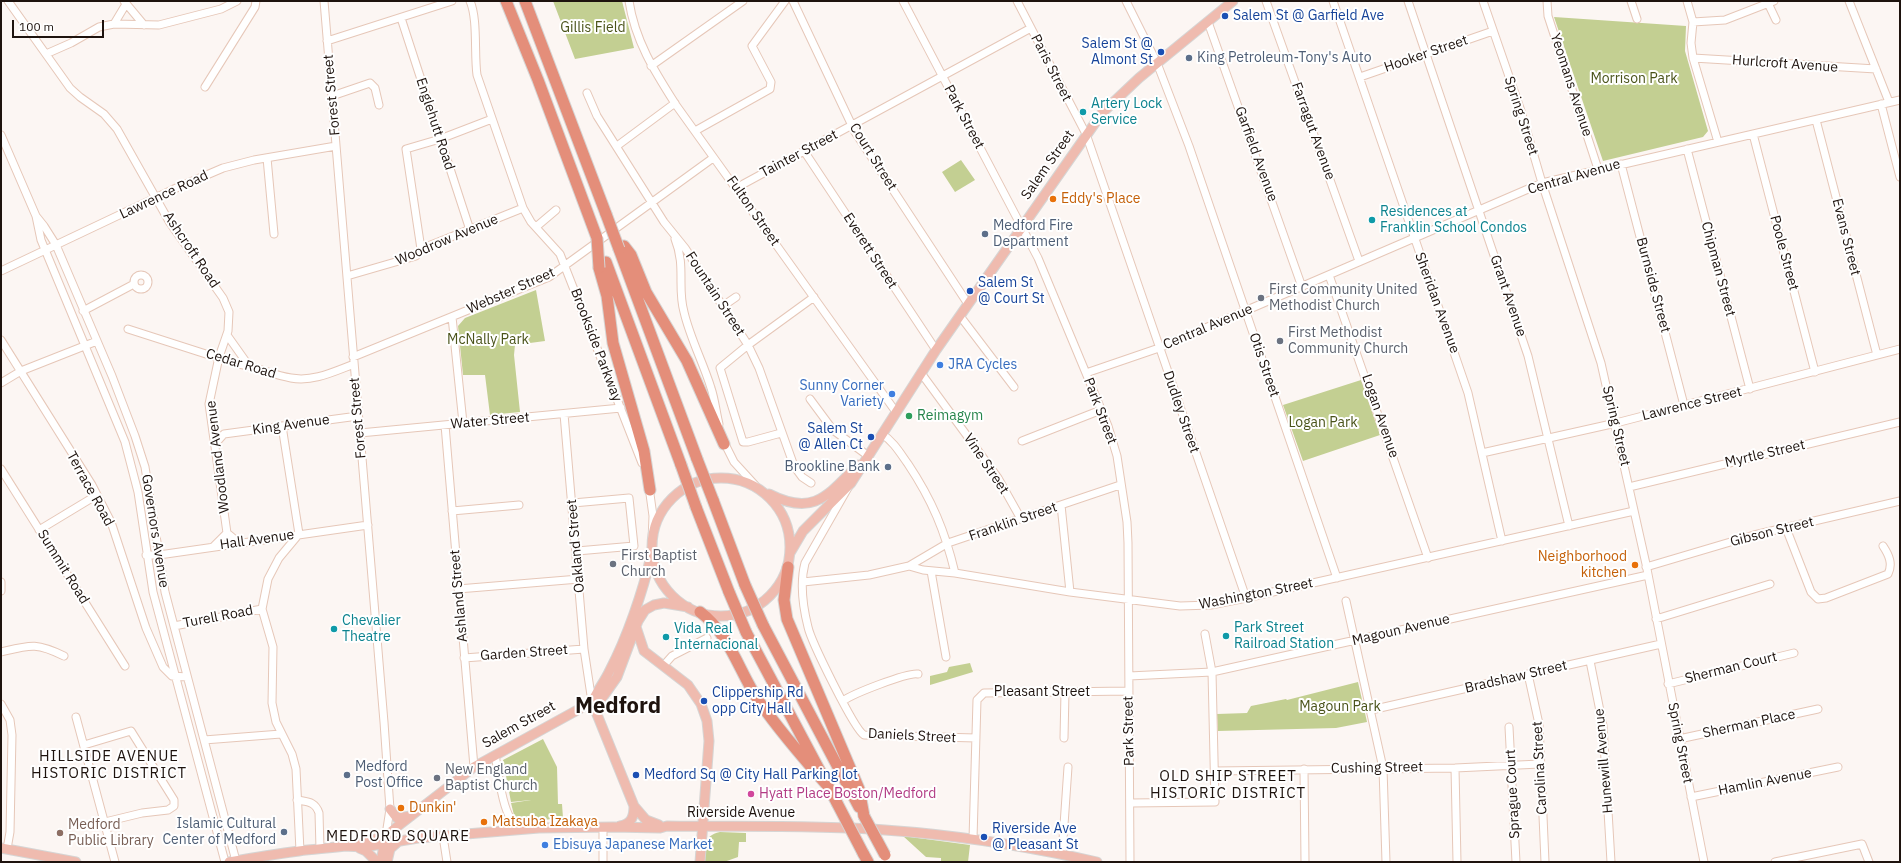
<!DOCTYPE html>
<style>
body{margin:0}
#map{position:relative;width:1901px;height:863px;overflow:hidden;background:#fcf6f3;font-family:"IBM Plex Sans",sans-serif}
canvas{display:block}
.frame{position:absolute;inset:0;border:2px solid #1e130e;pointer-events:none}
.scale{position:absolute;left:12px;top:20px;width:92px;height:18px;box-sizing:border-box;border:2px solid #1e130e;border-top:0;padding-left:5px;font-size:12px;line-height:14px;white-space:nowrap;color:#1e130e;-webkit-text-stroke:3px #fff;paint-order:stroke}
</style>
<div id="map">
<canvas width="1901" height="863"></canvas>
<div class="frame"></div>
<div class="scale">100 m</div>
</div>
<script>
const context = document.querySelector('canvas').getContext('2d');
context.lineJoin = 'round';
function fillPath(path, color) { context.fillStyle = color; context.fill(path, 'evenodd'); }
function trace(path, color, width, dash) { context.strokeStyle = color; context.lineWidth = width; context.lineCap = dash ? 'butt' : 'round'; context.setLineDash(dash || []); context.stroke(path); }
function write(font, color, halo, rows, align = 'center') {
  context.font = font + ' "IBM Plex Sans",sans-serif'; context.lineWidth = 4; context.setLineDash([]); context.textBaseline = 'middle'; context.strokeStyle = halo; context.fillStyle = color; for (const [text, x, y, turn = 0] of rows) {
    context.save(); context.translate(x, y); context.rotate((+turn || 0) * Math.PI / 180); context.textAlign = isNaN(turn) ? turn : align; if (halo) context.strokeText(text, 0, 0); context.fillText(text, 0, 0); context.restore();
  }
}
fillPath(new Path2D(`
 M 553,1 L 622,1 L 634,48 L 575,59 Z
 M 1554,17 L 1686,26 L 1685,51 L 1708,131 L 1703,137 L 1603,161 Z
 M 961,160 L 975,180 L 955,192 L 942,172 Z
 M 536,290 L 545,341 L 515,345 L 514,355 L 520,412 L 490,415 L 485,375 L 463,375 L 458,326 L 465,318 Z
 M 1361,380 L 1380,435 L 1303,461 L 1283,405 Z
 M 970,663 L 973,672 L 930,685 L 930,676 L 947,672 L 949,667 Z
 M 1358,682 L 1367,722 L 1336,728 L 1218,731 L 1217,714 L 1247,713 L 1251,706 L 1286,699 L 1287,700 Z
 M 543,739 L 557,767 L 558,804 L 562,804 L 563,818 L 521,822 L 514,815 L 511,803 L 531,800 L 511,802 L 503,760 Z
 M 720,832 L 746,833 L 746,842 L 739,842 L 738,857 L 724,862 L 704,862 C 706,846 702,836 720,832 Z
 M 903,836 L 970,845 L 968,862 L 941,862 L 941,858 L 926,857 Z`), '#c3cf92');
const minor = new Path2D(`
 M 8,1 L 70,88 L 80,97 L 104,114 L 117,129 L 170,223 L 223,298 L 229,312 L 228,331 L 219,357 L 209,404 L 227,533 L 239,543
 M 124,1 L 144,25
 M 324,1 L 384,722 L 390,809 L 386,835
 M 470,1 C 478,19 474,54 477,75 L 523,208 L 531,222 L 560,254 L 642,463
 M 629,1 C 635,41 655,72 676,105 L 896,412
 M 793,1 L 855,132 L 968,304
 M 903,1 L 1038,258 L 1108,426 L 1117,456 L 1127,522 L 1128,543 L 1130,862
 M 1017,1 L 1086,134 L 1246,598
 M 1126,1 L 1157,63 L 1189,146 L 1337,578
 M 1266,1 L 1359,261
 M 1333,1 L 1468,393 L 1502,541
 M 1408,1 L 1528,356 L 1569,526
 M 1483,1 L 1521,111 L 1542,183 L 1601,363 L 1646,564 L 1704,862
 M 1547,1 L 1548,16 L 1598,169
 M 1631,1 L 1637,19
 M 1687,1 L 1693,22 L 1691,43 L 1693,58 L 1718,142
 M 1767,1 L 1776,20
 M 1849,1 L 1889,102
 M 401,18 L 470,230
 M 1208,22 L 1302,287
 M 1693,22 L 1725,20 L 1774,1
 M 114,24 L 126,4
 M 327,41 L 452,1
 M 46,54 L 71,43 L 99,27 L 114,24 L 159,25 L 221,9 L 237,1
 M 1693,58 L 1876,69
 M 651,66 L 743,1
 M 1360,77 L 1493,31
 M 205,87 L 255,7 L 256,1
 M 587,93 L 597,116 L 664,222 L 685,248 L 748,345 L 759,368 L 794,466 L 802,477 L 811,483
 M 332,96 L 370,83 L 375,88 L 379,105
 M 1881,104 L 1900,177
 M 1816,120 L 1877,355
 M 695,131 L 770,89 L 771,82 L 752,46 L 785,1
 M 1753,134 L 1815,372
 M 1,135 L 36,216 L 41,240 L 125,442 L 138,492 L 153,592 L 225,862
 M 617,146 L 675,103
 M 1687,149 L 1750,389
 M 804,151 L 936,350
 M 267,158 L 274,234
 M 1621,164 L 1684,405
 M 736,188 L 1031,28
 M 36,216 L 44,226 L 56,245 L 112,376 L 135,436 L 145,467 L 165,592 L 236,861
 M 536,227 L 556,210
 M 675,239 C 686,266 677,287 684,312 C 690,338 703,362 711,388 C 715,400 716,412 719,424
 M 421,249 L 406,149 L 440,139 L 492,119
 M 1,271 L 174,189 L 223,168 L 254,160 L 336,146
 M134 282a7 7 0 1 1 14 0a7 7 0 1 1-14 0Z
 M 1329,275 L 1428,558
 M 347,276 L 416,256 L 421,249 L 523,208
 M 723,306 L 736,297
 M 83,311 L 134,284
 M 960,316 L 1014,387
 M 452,317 L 463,423
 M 128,329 L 237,364 C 255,366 272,375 291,378 C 313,382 333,372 354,364
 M 227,335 L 249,366
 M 1,340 L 92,485 L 111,522 L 146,628 L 163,667 L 172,676 L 187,677
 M 353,357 L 549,277 L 713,158
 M 921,373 L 998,478 L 1021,519
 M 1086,373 L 1159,348 L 1542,183 L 1900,100
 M 1,383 L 21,371 L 97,341
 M 810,399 L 833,430 L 867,455
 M 564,414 L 584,649 L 592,702
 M 445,425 L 474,767
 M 282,426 L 299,534 L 279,558 L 268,579 L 262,609 L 273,647 L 272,703 L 276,722 L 292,754 L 296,769 L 300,851
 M 360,433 L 621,408
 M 781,433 L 748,442 L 743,442 L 720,368 L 748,345 L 814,297
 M 882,434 C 894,442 900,453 908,464 C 932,500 945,531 955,573
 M 723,440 L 734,462 L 755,485
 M 1022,441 L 1101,410
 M 215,444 L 224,434 L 358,416
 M 1482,453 L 1616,423 L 1900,349
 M 1,469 L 125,666
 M 849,486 L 805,563 C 800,582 803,607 808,627 C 811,641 854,729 864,735 L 976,738
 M 649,487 L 653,516 L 652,541
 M 1629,487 L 1900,422
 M 573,503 L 629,498 L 634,546 L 577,551
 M 1061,505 L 1070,592
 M 452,511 L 519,505
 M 1786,528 L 1811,592 L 1818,599 L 1826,598 L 1888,574 C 1893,564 1889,555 1883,546
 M 39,530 L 97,495
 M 213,547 L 227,533
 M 146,555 L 159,555 L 368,525
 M 909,566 L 948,543 L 1120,485
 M 1646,567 L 1754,535 L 1900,501
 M 931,571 L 946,657
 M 1,582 L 1,591
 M 803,582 L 869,575 L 909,566 L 923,570 L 955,573 L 1070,592 L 1180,606 L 1211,605 L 1246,598 L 1634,511
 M 458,589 L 579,579
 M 1346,601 L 1383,768 L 1386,862
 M 1656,619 L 1770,584
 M 174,626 L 262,609
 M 1,652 C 30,645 36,642 64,656
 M 464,658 L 584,649
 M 1590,661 L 1603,726 L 1611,862
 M 664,665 L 672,656 L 707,638
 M 1528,674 L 1539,724 L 1545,862
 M 1129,676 L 1212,672 L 1648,575
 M 1668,684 L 1794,653
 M 843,701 C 852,694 908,672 918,674
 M 1,704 L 10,720 L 12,735 L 10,832 L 7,849
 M 1371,710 L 1661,644
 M 76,717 L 115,862
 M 1509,727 L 1516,862
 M 1064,738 L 1065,692
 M 1679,739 L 1818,709
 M 204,740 L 281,734
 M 84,745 L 131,731 L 174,800 L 174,806 L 168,810 L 142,813 L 105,822
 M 495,755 C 499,773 502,823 522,829
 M 1455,768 L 1457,862
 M 1304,769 L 1305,862
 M 1215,771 L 1455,768 L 1540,764
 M 1691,797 L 1838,767
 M 297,800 C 307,802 315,801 319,813 L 320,849
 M 1131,803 L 1215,802 L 1212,672 L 1205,634
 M 443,836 L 447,862
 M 973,839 L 977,700 L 984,693 L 1129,691
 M 1062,854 L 1068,767
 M 603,862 L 603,827
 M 1775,862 L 1862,844 L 1869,862`);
const major = new Path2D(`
 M652 547a69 69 0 1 1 138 0a69 69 0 1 1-138 0Z
 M 769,494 C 814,517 828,495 858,465
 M 790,553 L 803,531 L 851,483 L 936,350 L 1102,113 L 1139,78 L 1233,1
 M 636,627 L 644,651 L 688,685 L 701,704 L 707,721 L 709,741 L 700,862
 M 592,702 C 597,691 605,681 610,670 C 627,638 643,591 651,556
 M 592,702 L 634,806 L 646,820 L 659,825
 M 390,809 L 397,818 L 411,816
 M 620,826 C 632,824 634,816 634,806
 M 344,846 L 364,847 L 418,838 L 539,828 L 613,827 L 660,828 L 667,826 C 740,827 813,825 885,830 C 957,835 1027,846 1097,862
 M 1,848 L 76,862
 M 359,848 L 366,851 L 377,862
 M 229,862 C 252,858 276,854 299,851 C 328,847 361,848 389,833 L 474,767 L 592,702 L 600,701 L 617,677 L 638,621 L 645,610 L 654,605 L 664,603 L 688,607
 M 381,862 L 385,840
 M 387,862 L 390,849 L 399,841`);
const highway = new Path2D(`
 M 506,1 L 538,80 L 597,238
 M 525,1 L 606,214
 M 624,246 L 631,255 L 646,292 L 687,361 L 724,444
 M 619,249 L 697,459
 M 606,262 L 681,465
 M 599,268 L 607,296 L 613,343 L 644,451 L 650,490
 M 713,500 L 745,585
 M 696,507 L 729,592
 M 788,567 L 784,600 L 787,619 L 859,789 L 864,816
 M 700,612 C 729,633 739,671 758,700 C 779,730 803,758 827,785
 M 763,625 L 859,807
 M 746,632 L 837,803
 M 863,853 L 868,862`);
trace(minor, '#e6c7b8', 9);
trace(major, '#d6d5d4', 11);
trace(highway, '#d6d5d4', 13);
trace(minor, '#fff', 7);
trace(major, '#efbbaf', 9);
trace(highway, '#e48e7a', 11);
const highwayBridge = new Path2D(`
 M 606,214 L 619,249
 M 597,238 L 599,268
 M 697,459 L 713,500
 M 681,465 L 696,507
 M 745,585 L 763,625
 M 729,592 L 746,632
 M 837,803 L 863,853
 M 864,816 L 885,855`);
trace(highwayBridge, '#d6d5d4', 13, []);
trace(highwayBridge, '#e48e7a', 11);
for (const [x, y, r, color] of [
 [1225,16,4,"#1a4fb4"],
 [1161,52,4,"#1a4fb4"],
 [1189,58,4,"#5c6f8a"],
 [1083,112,4,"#0f9aa8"],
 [1053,199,4,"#e8710a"],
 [1372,220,4,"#0f9aa8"],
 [985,234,4,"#5c6f8a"],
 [970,291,4,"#1a4fb4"],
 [1261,298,4,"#6b7280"],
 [1280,341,4,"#6b7280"],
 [940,365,4,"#3f7fe0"],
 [892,394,4,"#3f7fe0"],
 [909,416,4,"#2e9e5b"],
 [871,437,4,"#1a4fb4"],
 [888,467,4,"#5c6f8a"],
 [613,564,4,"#6b7280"],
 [1635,565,4,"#e8710a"],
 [334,629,4,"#0f9aa8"],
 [1226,636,4,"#0f9aa8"],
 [666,637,4,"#0f9aa8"],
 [704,701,4,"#1a4fb4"],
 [347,775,4,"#5c6f8a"],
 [636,775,4,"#1a4fb4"],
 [437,778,4,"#6b7280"],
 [751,794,4,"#d1479c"],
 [401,808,4,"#e8710a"],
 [484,822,4,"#e8710a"],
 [284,832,4,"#5c6f8a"],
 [60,833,4,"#8d6e63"],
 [984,837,4,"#1a4fb4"],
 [545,845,4,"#3f7fe0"]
]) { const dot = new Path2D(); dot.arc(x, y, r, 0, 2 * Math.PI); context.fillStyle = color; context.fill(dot); trace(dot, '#fff', 1.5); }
write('14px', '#164399', '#fff', [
 ["Salem St @ Garfield Ave",1233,16],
 ["Salem St @",1153,44,"right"],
 ["Almont St",1153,60,"right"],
 ["Salem St",978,283],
 ["@ Court St",978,299],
 ["Salem St",863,429,"right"],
 ["@ Allen Ct",863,445,"right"],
 ["Clippership Rd",712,693],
 ["opp City Hall",712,709],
 ["Medford Sq @ City Hall Parking lot",644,775],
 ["Riverside Ave",992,829],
 ["@ Pleasant St",992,845]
], 'left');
write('14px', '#4a531a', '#fff', [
 ["Gillis Field",593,28],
 ["Morrison Park",1634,79],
 ["McNally Park",488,340],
 ["Logan Park",1323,423],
 ["Magoun Park",1340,707]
]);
write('14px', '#1e130e', '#fff', [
 ["Hooker Street",1426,54,-19],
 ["Hurlcroft Avenue",1785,64,4],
 ["Paris Street",1051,68,63],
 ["Yeomans Avenue",1571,85,72],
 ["Forest Street",332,95,-95],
 ["Spring Street",1521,116,72],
 ["Park Street",964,117,62],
 ["Englehutt Road",435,124,72],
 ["Farragut Avenue",1313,131,70],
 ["Tainter Street",799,154,-28],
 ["Garfield Avenue",1256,154,70],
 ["Court Street",873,157,58],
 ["Salem Street",1048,165,-55],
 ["Central Avenue",1574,177,-16],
 ["Lawrence Road",164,195,-25],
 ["Fulton Street",753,211,55],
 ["Evans Street",1846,237,76],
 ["Woodrow Avenue",447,240,-23],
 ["Ashcroft Road",191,250,56],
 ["Everett Street",870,251,57],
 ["Poole Street",1784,253,75],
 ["Chipman Street",1718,269,75],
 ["Burnside Street",1653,285,75],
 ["Webster Street",511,291,-24],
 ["Fountain Street",715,294,57],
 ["Grant Avenue",1508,296,71],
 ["Sheridan Avenue",1437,303,70],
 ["Central Avenue",1208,327,-23],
 ["Brookside Parkway",596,345,69],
 ["Cedar Road",241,364,17],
 ["Otis Street",1264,365,71],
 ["Lawrence Street",1692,404,-14],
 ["Park Street",1100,411,69],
 ["Dudley Street",1181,412,71],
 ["Logan Avenue",1380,416,71],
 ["Forest Street",358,418,-95],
 ["Water Street",490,421,-5],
 ["King Avenue",291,425,-8],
 ["Spring Street",1616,426,77],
 ["Myrtle Street",1765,454,-13],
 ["Woodland Avenue",218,457,-97],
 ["Vine Street",986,464,56],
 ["Terrace Road",90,489,61],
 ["Franklin Street",1013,522,-19],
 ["Governors Avenue",155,531,81],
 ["Gibson Street",1772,532,-14],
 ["Hall Avenue",257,540,-8],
 ["Oakland Street",576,546,-95],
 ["Summit Road",63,567,58],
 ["Washington Street",1256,594,-11],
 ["Ashland Street",459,596,-95],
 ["Turell Road",218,617,-11],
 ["Magoun Avenue",1401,630,-13],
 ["Garden Street",524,653,-4],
 ["Sherman Court",1731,668,-14],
 ["Bradshaw Street",1516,677,-13],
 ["Pleasant Street",1042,692],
 ["Sherman Place",1749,724,-12],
 ["Salem Street",519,725,-29],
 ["Park Street",1129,731,-91],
 ["Daniels Street",912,736,3],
 ["Spring Street",1680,743,79],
 ["Hunewill Avenue",1604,761,-95],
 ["Cushing Street",1377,768,-1],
 ["Carolina Street",1540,768,-93],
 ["Hamlin Avenue",1765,782,-11],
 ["Sprague Court",1513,794,-93],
 ["Riverside Avenue",741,813]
]);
write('14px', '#4e5e75', '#fff', [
 ["King Petroleum-Tony's Auto",1197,58],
 ["Medford Fire",993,226],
 ["Department",993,242],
 ["Brookline Bank",880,467,"right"],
 ["Medford",355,767],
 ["Post Office",355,783],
 ["Islamic Cultural",276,824,"right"],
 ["Center of Medford",276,840,"right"]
], 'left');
write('14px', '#0d838f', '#fff', [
 ["Artery Lock",1091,104],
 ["Service",1091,120],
 ["Residences at",1380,212],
 ["Franklin School Condos",1380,228],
 ["Chevalier",342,621],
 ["Theatre",342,637],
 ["Park Street",1234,628],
 ["Railroad Station",1234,644],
 ["Vida Real",674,629],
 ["Internacional",674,645]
], 'left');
write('14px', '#c56008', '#fff', [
 ["Eddy's Place",1061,199],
 ["Neighborhood",1627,557,"right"],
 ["kitchen",1627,573,"right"],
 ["Dunkin'",409,808],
 ["Matsuba Izakaya",492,822]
], 'left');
write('14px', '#5b616d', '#fff', [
 ["First Community United",1269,290],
 ["Methodist Church",1269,306],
 ["First Methodist",1288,333],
 ["Community Church",1288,349],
 ["First Baptist",621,556],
 ["Church",621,572],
 ["New England",445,770],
 ["Baptist Church",445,786]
], 'left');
write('14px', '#366cbe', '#fff', [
 ["JRA Cycles",948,365],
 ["Sunny Corner",884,386,"right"],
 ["Variety",884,402,"right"],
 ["Ebisuya Japanese Market",553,845]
], 'left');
write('14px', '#27864d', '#fff', [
 ["Reimagym",917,416]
], 'left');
write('14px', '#b23c85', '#fff', [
 ["Hyatt Place Boston/Medford",759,794]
], 'left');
write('14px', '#785e54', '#fff', [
 ["Medford",68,825],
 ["Public Library",68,841]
], 'left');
context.letterSpacing = '1px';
write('15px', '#1e130e', '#fff', [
 ["HILLSIDE AVENUE",109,757],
 ["HISTORIC DISTRICT",109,774],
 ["OLD SHIP STREET",1228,777],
 ["HISTORIC DISTRICT",1228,794],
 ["MEDFORD SQUARE",398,837]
]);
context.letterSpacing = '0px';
write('bold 22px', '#1e130e', '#fff', [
 ["Medford",618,707]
]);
</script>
